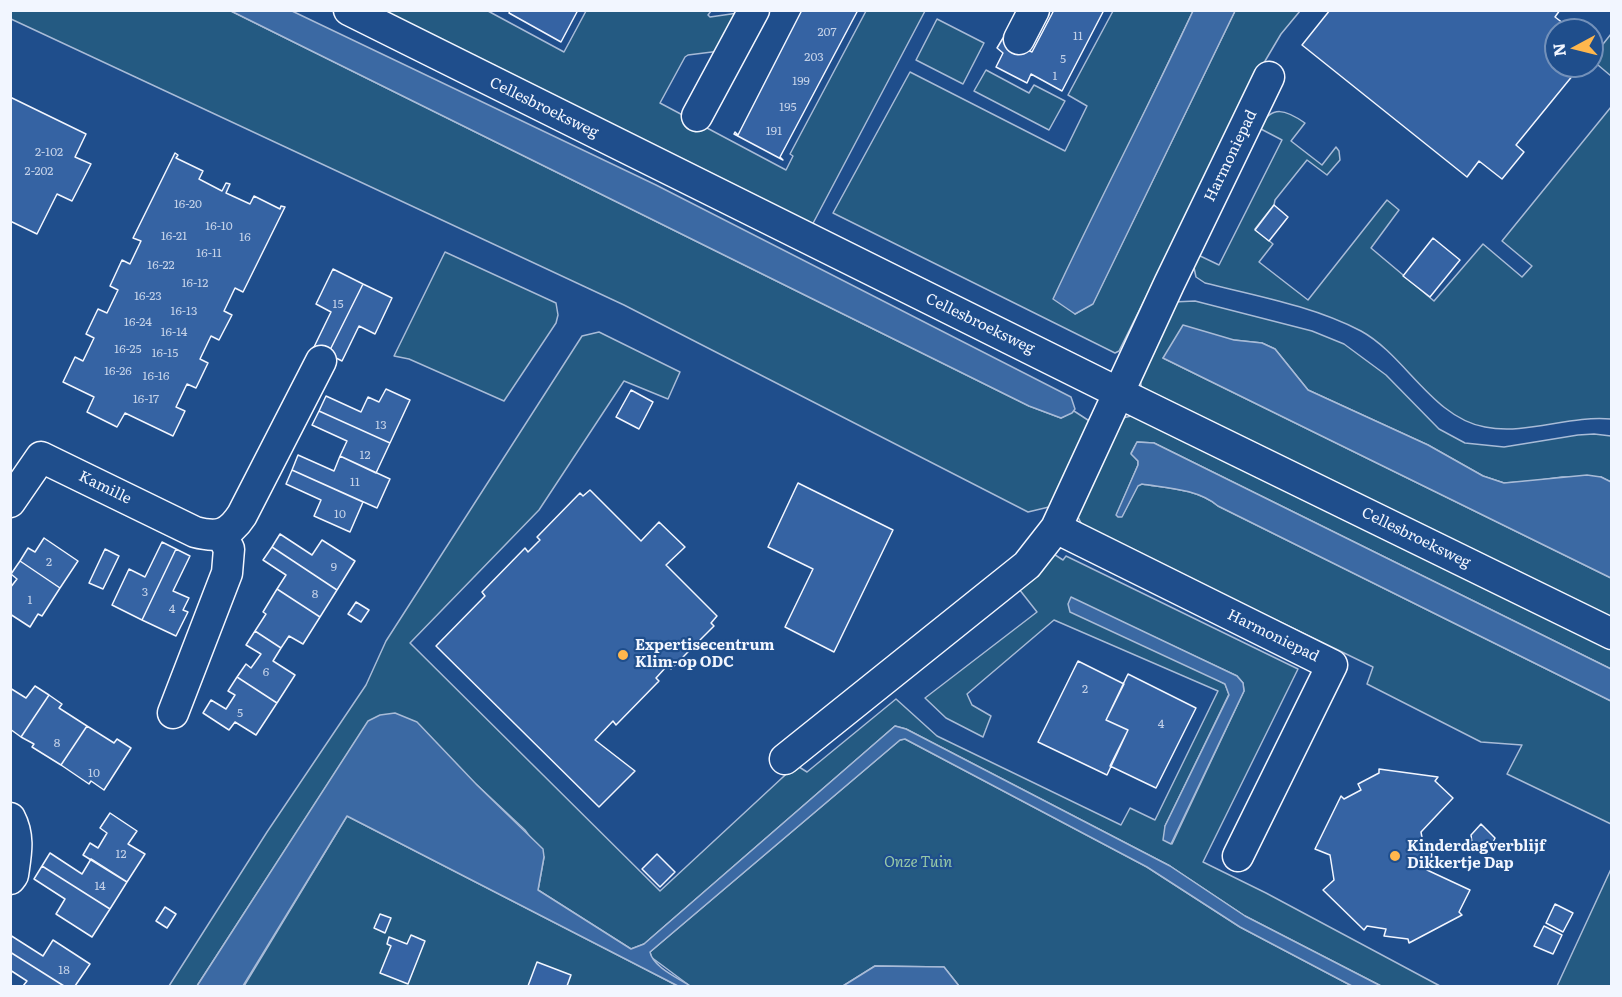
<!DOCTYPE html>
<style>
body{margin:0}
#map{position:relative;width:1622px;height:997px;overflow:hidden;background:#1f4e8c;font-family:Literata,serif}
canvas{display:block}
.frame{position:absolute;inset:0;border:12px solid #f2f6ff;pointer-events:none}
.north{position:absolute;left:1544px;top:18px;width:60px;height:60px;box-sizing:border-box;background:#1f4e8c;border:2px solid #7391ba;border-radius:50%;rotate:263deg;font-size:16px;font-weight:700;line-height:24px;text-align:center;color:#f2f6ff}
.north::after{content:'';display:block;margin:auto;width:21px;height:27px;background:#ffb74d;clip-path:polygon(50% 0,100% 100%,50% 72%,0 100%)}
</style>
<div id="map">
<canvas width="1622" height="997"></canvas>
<div class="frame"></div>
<div class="north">N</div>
</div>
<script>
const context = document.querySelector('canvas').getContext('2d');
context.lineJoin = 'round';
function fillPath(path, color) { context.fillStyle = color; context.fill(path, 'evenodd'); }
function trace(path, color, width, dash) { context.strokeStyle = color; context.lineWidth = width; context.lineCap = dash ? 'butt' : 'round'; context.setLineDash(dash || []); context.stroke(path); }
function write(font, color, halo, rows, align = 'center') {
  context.font = font + ' Literata,serif'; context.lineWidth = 4.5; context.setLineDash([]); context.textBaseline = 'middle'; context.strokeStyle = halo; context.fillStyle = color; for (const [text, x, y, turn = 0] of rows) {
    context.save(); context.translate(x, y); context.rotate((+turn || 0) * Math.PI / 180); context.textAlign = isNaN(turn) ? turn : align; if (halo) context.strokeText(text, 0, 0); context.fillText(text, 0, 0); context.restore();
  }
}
const green = new Path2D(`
 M 11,10 L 231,11 L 1029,406 L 1061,418 L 1074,411 L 1094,424 L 1053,506 L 1028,512 L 624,305 L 11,19 Z
 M 373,11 L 488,11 L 564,52 L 586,11 L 711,11 L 708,15 L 710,17 L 738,13 L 720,51 L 688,55 L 685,57 L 660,103 L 786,170 L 793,156 L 790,154 L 866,11 L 925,11 L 810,229 Z
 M 1113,11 L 1193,11 L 1137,128 L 1075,314 L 1093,303 L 1235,11 L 1300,11 L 1281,34 L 1255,78 L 1119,351 L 1115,353 L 833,213 L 910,72 L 1065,151 L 1087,106 L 1068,95 Z
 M 937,19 L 984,43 L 963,84 L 916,60 Z
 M 1611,34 L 1611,76 L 1592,60 L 1592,58 Z
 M 986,70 L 1029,93 L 1034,85 L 1065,101 L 1049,130 L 974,91 Z
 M 1611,107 L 1611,419 C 1569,415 1527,435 1485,427 C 1433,418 1405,355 1361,331 C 1313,306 1257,296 1205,283 L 1196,277 L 1193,263 L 1196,254 L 1219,265 L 1282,140 L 1259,128 C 1272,104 1286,110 1305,123 L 1291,141 L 1322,165 L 1336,147 L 1339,151 L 1340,160 L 1327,175 L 1307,160 L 1275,200 L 1274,205 L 1255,229 L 1273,244 L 1259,262 L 1308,300 L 1387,200 L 1399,210 L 1371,248 L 1434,301 L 1483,244 L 1522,277 L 1532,266 L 1502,241 Z
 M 445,252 L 556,303 L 558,315 L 556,323 L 504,401 L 409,359 L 394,356 Z
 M 1195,301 L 1312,331 L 1344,344 L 1386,375 L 1439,429 L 1465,443 L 1504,447 L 1578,435 L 1594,434 L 1611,436 L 1611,482 L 1601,477 L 1562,477 L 1533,481 L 1504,483 L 1483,476 L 1428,445 L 1308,390 L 1275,349 L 1262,343 L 1234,340 L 1163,358 L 1611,578 L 1611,619 L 1142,392 L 1139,370 L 1173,302 Z
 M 599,332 L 680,372 L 668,399 L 624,381 L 539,510 L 410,643 L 660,891 L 796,765 L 807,772 L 896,699 L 937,736 L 1121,825 L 1130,808 L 1155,820 L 1218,691 L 1054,620 L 967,694 L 972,705 L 991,716 L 983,737 L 946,718 L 925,698 L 1037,612 L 1019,589 L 1052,553 L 1063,560 L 1066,556 L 1298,669 L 1203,862 L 1266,893 L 1440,986 L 1381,986 L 1245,916 L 1170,866 L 906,729 L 895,726 L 644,944 L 631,949 L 538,890 L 544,857 L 525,830 L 477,785 L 368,722 L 197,986 L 169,986 L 267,832 L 366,685 L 386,641 L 582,336 ZM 1071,598 L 1237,676 L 1243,683 L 1244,691 L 1172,844 L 1165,826 L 1229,694 L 1225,684 Z
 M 1135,415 L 1611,648 L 1611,669 L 1154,443 L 1137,442 L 1131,453 L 1138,461 L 1138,465 L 1117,514 L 1122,516 L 1138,485 L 1142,484 C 1167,488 1198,489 1218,506 L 1611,701 L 1611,824 L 1507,774 L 1522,745 L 1481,742 L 1367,684 L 1373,667 L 1086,528 L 1081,523 L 1077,515 L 1123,418 Z
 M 905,739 L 1147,867 L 1240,927 L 1352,986 L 959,986 L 944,967 L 875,966 L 843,986 L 690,986 L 651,957 L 650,952 L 900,740 Z
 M 347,816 L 678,986 L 244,986 Z
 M 1611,869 L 1611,986 L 1557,986 Z`);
fillPath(green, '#245a82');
trace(green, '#a8bbd7', 1.5);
const water = new Path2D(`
 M 231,11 L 292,11 L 656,185 L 1071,397 L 1075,409 L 1072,413 L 1061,418 L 1029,406 Z
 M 1193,11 L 1235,11 L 1093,304 L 1075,314 L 1053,299 C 1098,202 1148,108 1193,11 Z
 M 1183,325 L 1234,340 L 1262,343 L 1275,349 L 1308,390 L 1428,445 L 1483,476 L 1504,483 L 1587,475 L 1601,477 L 1611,482 L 1611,578 L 1163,358 Z
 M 1137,442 L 1154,443 L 1611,669 L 1611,701 L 1218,506 C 1198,489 1167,488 1142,484 L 1138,486 L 1122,517 L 1118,517 L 1116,515 L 1138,465 L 1138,461 L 1131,454 Z
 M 1071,597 L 1237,676 L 1243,683 L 1244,691 L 1171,844 L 1163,840 L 1165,826 L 1229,695 L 1225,684 L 1070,612 L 1068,604 Z
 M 395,713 L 417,722 L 477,785 L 543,849 L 544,857 L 538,890 L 631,949 L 644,944 L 895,726 L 906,729 L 1170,866 L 1245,916 L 1381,986 L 1352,986 L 1240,927 L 1147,867 L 905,739 L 900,740 L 650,952 C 653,967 678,978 690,986 L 678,986 L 347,816 L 243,986 L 197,986 L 368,721 L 380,715 Z
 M 875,966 L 944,967 L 959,986 L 843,986 Z`);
fillPath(water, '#3b69a3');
trace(water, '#a8bbd7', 1.5);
const building = new Path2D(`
 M 510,10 L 578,10 L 561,42 L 509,13 Z
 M 802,10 L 858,10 L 780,157 L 783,160 L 734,134 L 735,132 L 738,135 Z
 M 1054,10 L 1104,10 L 1062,91 L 1031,74 L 1027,83 L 996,67 L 1003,53 L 997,48 L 1003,38 L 1032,52 Z
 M 1330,10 L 1560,10 L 1555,17 L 1572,30 L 1556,30 L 1556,66 L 1575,66 L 1578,69 L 1516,145 L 1524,152 L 1502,179 L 1479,161 L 1467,177 L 1302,45 Z
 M 10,97 L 86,134 L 75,157 L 91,164 L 72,201 L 57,194 L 37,234 L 10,221 Z
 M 175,153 L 178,155 L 176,158 L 203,171 L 199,179 L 222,191 L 226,183 L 230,184 L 226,193 L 250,204 L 254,196 L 280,209 L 281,206 L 285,207 L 243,292 L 235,288 L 224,311 L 232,315 L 219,340 L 211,336 L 200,359 L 208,363 L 196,388 L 187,384 L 176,407 L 185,411 L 173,436 L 125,413 L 117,427 L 87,412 L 94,397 L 63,382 L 75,357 L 83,361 L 94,338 L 86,334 L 98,309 L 107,313 L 118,290 L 110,286 L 122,260 L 130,264 L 141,241 L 133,238 Z
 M 1274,205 L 1288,217 L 1269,241 L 1255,230 Z
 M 1433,238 L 1460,260 L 1430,297 L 1403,276 Z
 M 333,269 L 363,284 L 328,354 L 314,347 L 331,312 L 316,304 Z
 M 363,284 L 392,298 L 375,334 L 359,326 L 342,361 L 328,354 Z
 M 386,389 L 410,400 L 390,443 L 319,411 L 326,396 L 361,412 L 368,397 L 379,402 Z
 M 631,390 L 653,402 L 639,429 L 616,417 Z
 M 319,411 L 390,443 L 376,473 L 340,456 L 347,441 L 312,425 Z
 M 298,455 L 334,471 L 340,456 L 390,479 L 377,508 L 292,470 Z
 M 292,470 L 363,502 L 350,532 L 314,516 L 321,500 L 286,484 Z
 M 798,483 L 893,530 L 834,652 L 785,627 L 813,569 L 768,547 Z
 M 590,490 L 641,541 L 659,522 L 685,547 L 666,565 L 717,616 L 711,623 L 714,626 L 671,669 L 667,666 L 656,678 L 659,681 L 616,725 L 613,721 L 595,740 L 635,771 L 599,807 L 436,646 L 485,596 L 482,592 L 525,548 L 528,552 L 540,540 L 537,537 L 580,493 L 583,496 Z
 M 280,534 L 312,555 L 322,540 L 355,561 L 337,590 L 272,547 Z
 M 44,538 L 78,561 L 60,588 L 20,561 L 28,548 L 35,552 Z
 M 162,542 L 176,549 L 142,620 L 112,605 L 129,569 L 145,577 Z
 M 272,547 L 337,590 L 320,617 L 277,589 L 286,575 L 263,560 Z
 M 105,549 L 119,556 L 103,589 L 89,583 Z
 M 176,549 L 190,556 L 173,591 L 189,598 L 183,610 L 188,612 L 176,636 L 142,620 Z
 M 20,561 L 60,588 L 42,616 L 38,614 L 30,627 L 10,614 L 10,588 L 17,579 L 11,574 Z
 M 277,589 L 320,617 L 303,644 L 289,636 L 281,648 L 255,631 L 266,614 L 263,612 Z
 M 356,602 L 369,610 L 361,622 L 348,614 Z
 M 255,631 L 281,648 L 273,661 L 295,675 L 277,703 L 237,677 L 246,664 L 251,668 L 261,654 L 246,645 Z
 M 1078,661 L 1124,684 L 1106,720 L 1128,730 L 1107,775 L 1038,742 Z
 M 1128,674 L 1196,708 L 1156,788 L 1110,766 L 1128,730 L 1106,720 Z
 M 237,677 L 277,703 L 256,735 L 235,722 L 229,730 L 203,713 L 211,700 L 226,709 L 235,695 L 228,691 Z
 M 35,686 L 49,695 L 21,737 L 10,729 L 10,688 L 26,698 Z
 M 49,695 L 62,704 L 59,708 L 87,726 L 61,765 L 32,747 L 34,744 L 21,737 Z
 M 87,726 L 114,743 L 117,739 L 131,748 L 104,790 L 91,781 L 89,784 L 61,765 Z
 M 1379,769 L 1438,777 L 1435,781 L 1453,798 L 1421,832 L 1423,843 L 1430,842 L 1432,857 L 1425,858 L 1427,870 L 1470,890 L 1459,912 L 1462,915 L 1409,943 L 1408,939 L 1384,936 L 1386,929 L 1367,926 L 1364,930 L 1323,890 L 1334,880 L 1330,855 L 1315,849 L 1341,796 L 1344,799 L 1361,790 L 1358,784 L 1379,773 Z
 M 110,813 L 137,831 L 128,844 L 145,854 L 127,882 L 83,855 L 90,843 L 98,848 L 107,833 L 100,828 Z
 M 1481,824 L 1495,838 L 1487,856 L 1473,850 L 1471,835 Z
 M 50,853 L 82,874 L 91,859 L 127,882 L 110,909 L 42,866 Z
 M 657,854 L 675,872 L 660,887 L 642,869 Z
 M 42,866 L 110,909 L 92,937 L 56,914 L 65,899 L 34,879 Z
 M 1555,904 L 1573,913 L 1563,932 L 1546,923 Z
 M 165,907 L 176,914 L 167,928 L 156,921 Z
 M 380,914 L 391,918 L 385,933 L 374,928 Z
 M 1544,926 L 1562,935 L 1553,954 L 1534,946 Z
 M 10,935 L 43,956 L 53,940 L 90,964 L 75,986 L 64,986 L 10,952 Z
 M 411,935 L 425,941 L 408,984 L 380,973 L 391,946 L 387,944 L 389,937 L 407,944 Z
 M 10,952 L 64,986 L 23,986 L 27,981 L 10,970 Z
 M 537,962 L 571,975 L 567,986 L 528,986 Z`);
fillPath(building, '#3563a3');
trace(building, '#f2f6ff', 1.5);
const minor = new Path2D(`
 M 349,10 L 1119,393 L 1612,634
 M 1019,39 L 1034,10
 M 697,116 L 754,10
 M 10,502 L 41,457 L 195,532 C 218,538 229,535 242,515 L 321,361
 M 1056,528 L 1332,665 L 1238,856
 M 173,713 L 227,573 L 229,549 L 221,534
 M 785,759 L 1027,565 L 1056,528 L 1169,284 L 1269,77
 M 10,818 C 20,837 16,854 13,875 L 10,879`);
trace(minor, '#f2f6ff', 33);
trace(minor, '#1f4e8c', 30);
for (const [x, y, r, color] of [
 [623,655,6,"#ffb74d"],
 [1395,856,6,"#ffb74d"]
]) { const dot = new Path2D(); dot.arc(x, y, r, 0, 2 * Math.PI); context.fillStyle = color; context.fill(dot); trace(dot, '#1f4e8c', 2); }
write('12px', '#c3d1e8', null, [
 ["207",827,32],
 ["11",1078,36],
 ["203",814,57],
 ["5",1063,59],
 ["1",1055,76],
 ["199",801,81],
 ["195",788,107],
 ["191",774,131],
 ["2-102",49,152],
 ["2-202",39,171],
 ["16-20",188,204],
 ["16-10",219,226],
 ["16-21",174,236],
 ["16",245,237],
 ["16-11",209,253],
 ["16-22",161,265],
 ["16-12",195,283],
 ["16-23",148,296],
 ["15",338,304],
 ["16-13",184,311],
 ["16-24",138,322],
 ["16-14",174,332],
 ["16-25",128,349],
 ["16-15",165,353],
 ["16-26",118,371],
 ["16-16",156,376],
 ["16-17",146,399],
 ["13",381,425],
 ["12",365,455],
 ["11",355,482],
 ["10",340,514],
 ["2",49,562],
 ["9",334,567],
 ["3",145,592],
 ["8",315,594],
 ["1",30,600],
 ["4",172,609],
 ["6",266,672],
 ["2",1085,689],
 ["5",240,713],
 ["4",1161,724],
 ["8",57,743],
 ["10",94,773],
 ["12",121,854],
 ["14",100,886],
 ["18",64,970]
]);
write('15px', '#f2f6ff', '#1f4e8c', [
 ["Cellesbroeksweg",544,108,26],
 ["Harmoniepad",1231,156,-64],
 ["Cellesbroeksweg",980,324,26],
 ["Kamille",105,488,26],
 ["Cellesbroeksweg",1416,538,26],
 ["Harmoniepad",1273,636,26]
]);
write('bold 15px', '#f2f6ff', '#1f4e8c', [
 ["Expertisecentrum",635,646],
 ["Klim-op ODC",635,663],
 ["Kinderdagverblijf",1407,847],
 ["Dikkertje Dap",1407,864]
], 'left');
write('italic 15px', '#97c8a6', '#1f4e8c', [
 ["Onze Tuin",918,863]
]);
</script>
